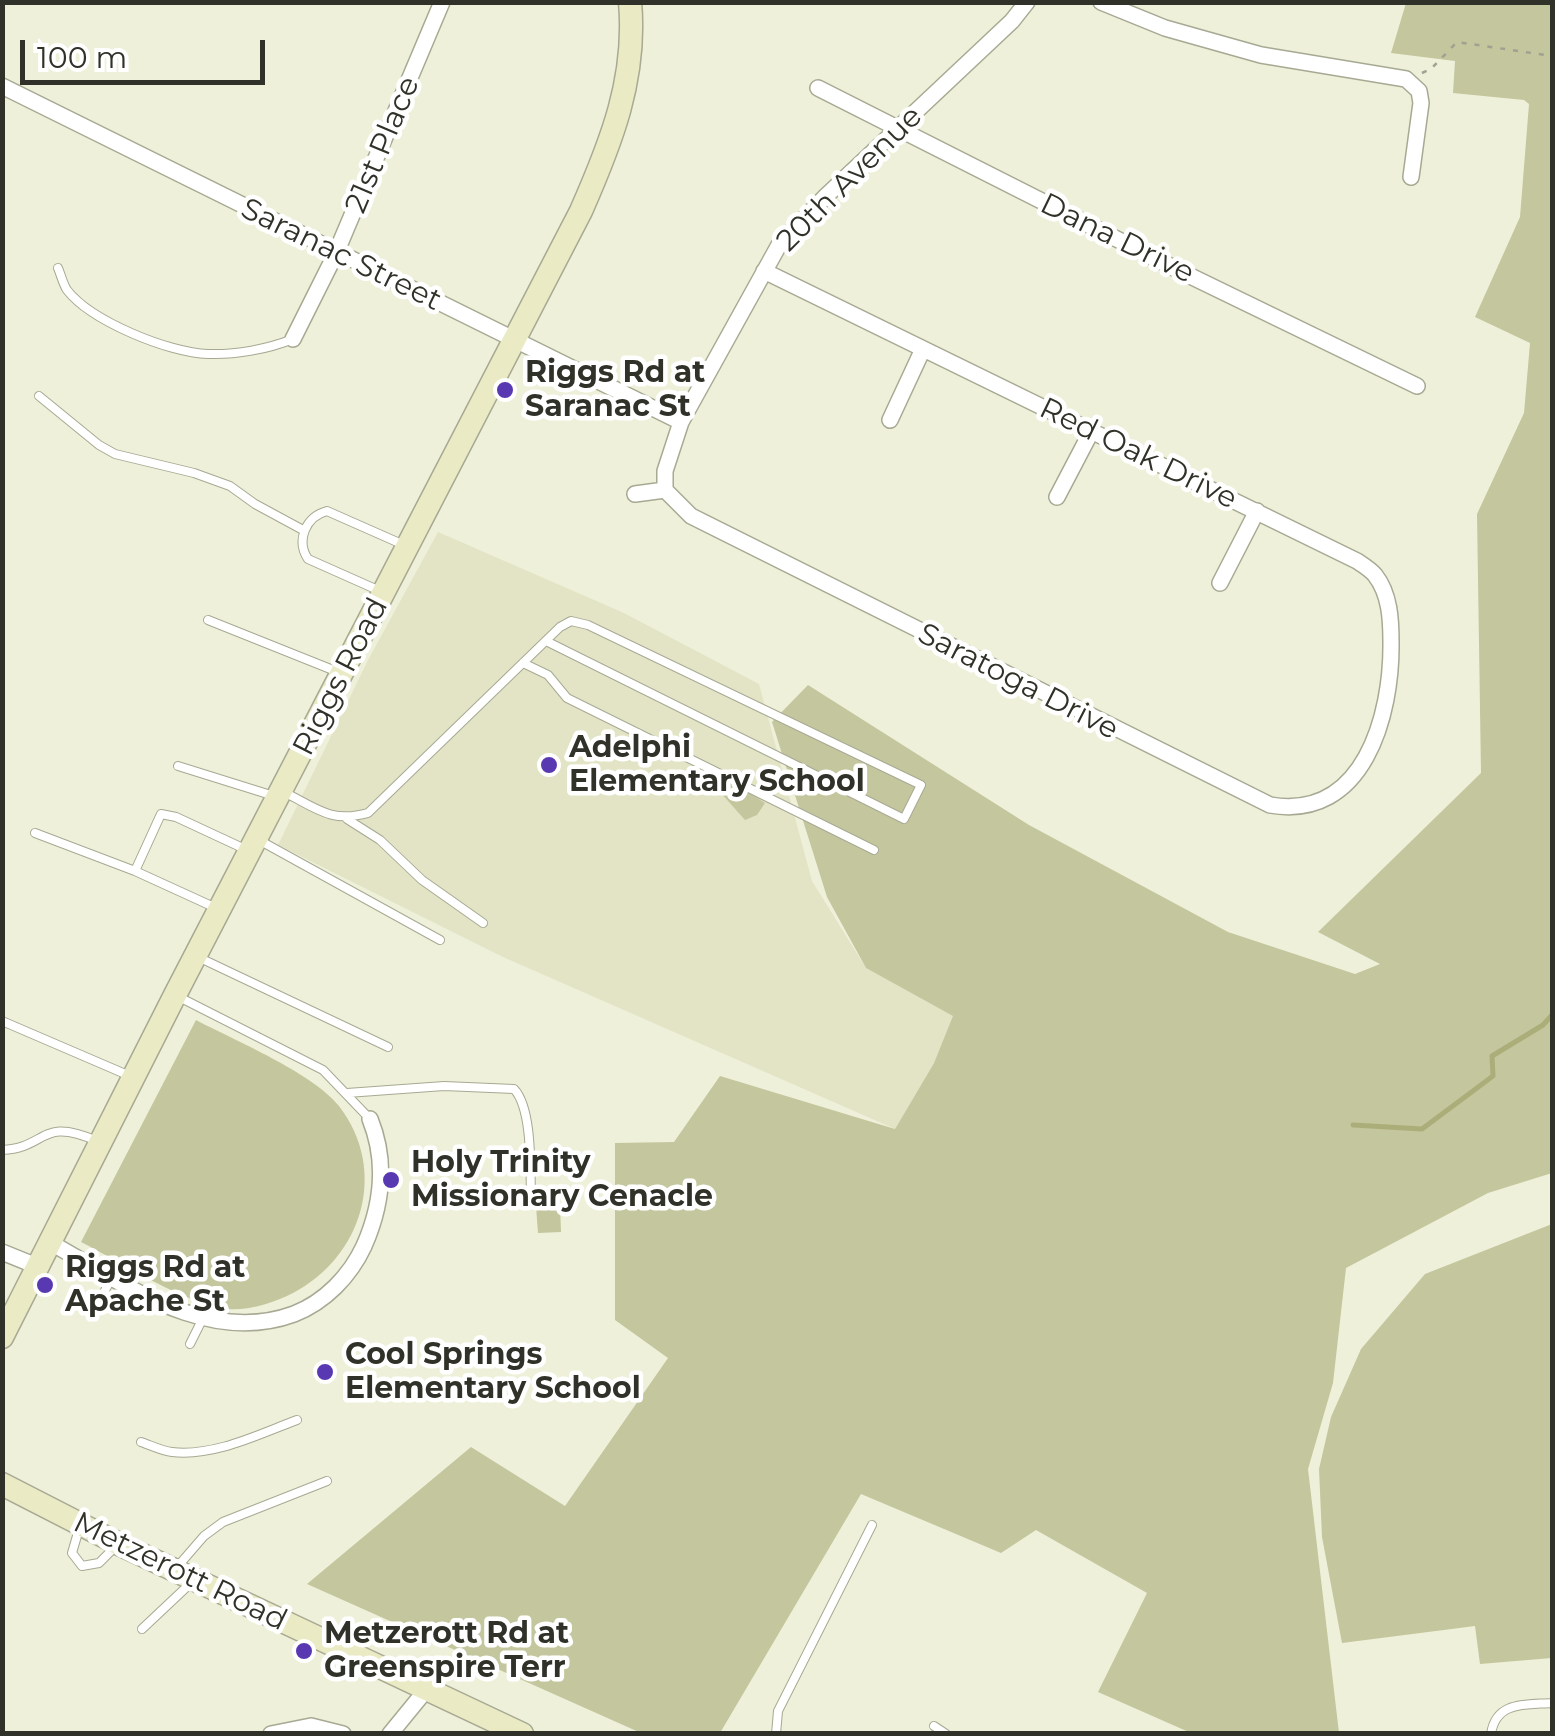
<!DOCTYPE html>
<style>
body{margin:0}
#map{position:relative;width:1555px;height:1736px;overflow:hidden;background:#eff0d9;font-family:Montserrat,sans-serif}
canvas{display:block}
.frame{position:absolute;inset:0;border:5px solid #303128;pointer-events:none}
.scale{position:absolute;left:20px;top:40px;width:245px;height:45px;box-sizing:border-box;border:5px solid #303128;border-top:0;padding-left:12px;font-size:30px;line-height:35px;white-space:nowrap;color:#303128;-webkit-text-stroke:8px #fff;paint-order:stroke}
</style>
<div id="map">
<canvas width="1555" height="1736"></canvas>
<div class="frame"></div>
<div class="scale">100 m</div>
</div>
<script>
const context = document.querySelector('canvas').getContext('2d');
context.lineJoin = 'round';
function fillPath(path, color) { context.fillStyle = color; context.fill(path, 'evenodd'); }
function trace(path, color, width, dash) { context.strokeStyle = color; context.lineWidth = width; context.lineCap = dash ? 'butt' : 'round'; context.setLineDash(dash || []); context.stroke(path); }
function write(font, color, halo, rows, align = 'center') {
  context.font = font + ' Montserrat,sans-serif'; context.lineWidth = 9; context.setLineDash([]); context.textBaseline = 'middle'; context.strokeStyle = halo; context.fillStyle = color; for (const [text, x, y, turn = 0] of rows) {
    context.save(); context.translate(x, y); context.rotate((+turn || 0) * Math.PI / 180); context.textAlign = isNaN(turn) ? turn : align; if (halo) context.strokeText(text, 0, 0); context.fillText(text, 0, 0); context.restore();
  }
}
fillPath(new Path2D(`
 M 438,532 L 624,613 L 759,684 L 812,881 L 866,968 L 954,1016 L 934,1063 L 895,1129 L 503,957 L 278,845 L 368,660 Z`), '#e3e4c6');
fillPath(new Path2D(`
 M 1406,3 L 1552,3 L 1552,1173 L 1488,1193 L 1346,1268 L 1333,1383 L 1308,1469 L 1339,1733 L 1191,1733 L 1098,1692 L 1147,1593 L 1036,1530 L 1001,1553 L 861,1494 L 720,1733 L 641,1733 L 307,1584 L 471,1447 L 565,1506 L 668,1358 L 615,1320 L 615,1143 L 674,1142 L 720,1076 L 895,1129 L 934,1063 L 953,1016 L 866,968 L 827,897 L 772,722 L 808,685 L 1029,825 L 1228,932 L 1355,974 L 1380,964 L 1318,932 L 1481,773 L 1477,514 L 1524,413 L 1530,343 L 1475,317 L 1520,217 L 1529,104 L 1524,100 L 1453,93 L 1455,61 L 1391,53 Z
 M 728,779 L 765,803 L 757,815 L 745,820 L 720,792 Z
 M 196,1020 C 234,1040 313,1073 339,1106 C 389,1171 362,1257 293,1293 C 274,1303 248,1311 227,1309 C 185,1304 121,1262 81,1242 Z
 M 560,1205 L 561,1232 L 538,1233 L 536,1206 Z
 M 1552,1224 L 1552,1658 L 1480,1664 L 1475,1626 L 1342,1643 L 1322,1537 L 1319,1469 L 1331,1417 L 1361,1349 L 1425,1274 Z`), '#c4c69e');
trace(new Path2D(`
 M 1353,1125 L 1422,1129 L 1493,1076 L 1492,1056 L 1543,1025 L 1552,1015`), '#acae7a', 5);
const lane = new Path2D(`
 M 58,268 C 61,275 63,284 67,290 C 91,321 169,353 208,354 C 236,355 268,349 293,339
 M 39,396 L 99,445 L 115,454 L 194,473 L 230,486 L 255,504 L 303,530
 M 380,591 L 308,559 C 296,541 305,517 327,511 L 404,545
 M 208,620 L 338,672
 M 523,663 L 548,675 L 567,698 L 874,850
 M 178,766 L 274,796
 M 286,793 C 317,809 332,823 368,813 L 560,627 L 571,621 L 588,625 L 921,785 L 904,819 L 546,641
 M 347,819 L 380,840 L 422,880 L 483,923
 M 35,833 L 135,871
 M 257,839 L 440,940
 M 216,908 L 135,871 L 161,814 L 176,817 L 247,850
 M 200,958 L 388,1047
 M 179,997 L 323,1070 L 370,1119
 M 2,1021 L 130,1076
 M 347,1093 L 444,1086 L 514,1089 C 533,1109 530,1171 531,1199
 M 2,1150 C 48,1148 39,1116 97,1141
 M 100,1300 L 112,1277
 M 190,1344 L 203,1318
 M 141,1442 C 150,1445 162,1451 172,1452 C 214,1457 259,1434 297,1420
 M 79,1529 L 72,1553 L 82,1566 L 99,1563 L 117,1545
 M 178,1566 L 204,1536 L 223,1522 L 327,1481
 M 142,1629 L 193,1581
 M 934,1726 L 946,1734
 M 776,1734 L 778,1711 L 872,1525
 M 1491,1734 C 1496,1701 1525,1705 1552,1703`);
const street = new Path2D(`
 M 1101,2 L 1165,28 L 1261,55 L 1406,79 L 1419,91 L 1421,103 L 1411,177
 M 2,86 L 681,422
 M 818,88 L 1180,271 L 1417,386
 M 293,339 L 336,253 L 442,2
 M 890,420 L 923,349
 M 665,490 L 665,471 L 681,422 L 779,245 L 826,196 L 1012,21 L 1027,2
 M 635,494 L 665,490 L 691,516 L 1270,805 C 1364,821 1392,715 1391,642 C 1391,620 1390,594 1375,575 C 1370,569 1363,565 1357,561 L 764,271
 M 1057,497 L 1091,432
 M 1220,583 L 1257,511
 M 51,1243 C 123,1283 207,1346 294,1314 C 325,1302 350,1276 364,1246 C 382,1205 387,1161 370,1119
 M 2,1252 L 39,1267
 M 271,1734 L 311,1726 L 343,1734
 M 390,1734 L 426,1690`);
const secondary = new Path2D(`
 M 2,1337 L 175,995 L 581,211 C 611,143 637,78 630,2
 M 2,1484 L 119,1544 L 522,1734`);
trace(lane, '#a8a993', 10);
trace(street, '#a8a993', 18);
trace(secondary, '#a8a993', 25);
trace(new Path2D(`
 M 1422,73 L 1431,69 L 1457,42 L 1552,56`), '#a0a190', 2.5, [5, 8]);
trace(lane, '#fff', 8);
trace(street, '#fff', 15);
trace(secondary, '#eaeac4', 22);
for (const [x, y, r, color] of [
 [505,390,10,"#5939b1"],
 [549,765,10,"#5939b1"],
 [391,1180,10,"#5939b1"],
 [45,1285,10,"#5939b1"],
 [325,1372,10,"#5939b1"],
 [304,1651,10,"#5939b1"]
]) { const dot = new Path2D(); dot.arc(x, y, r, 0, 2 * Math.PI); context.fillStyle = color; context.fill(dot); trace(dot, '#fff', 4); }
write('30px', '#303128', '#fff', [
 ["21st Place",383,145,-67],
 ["20th Avenue",850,179,-45],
 ["Dana Drive",1117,239,26],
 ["Saranac Street",341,255,26],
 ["Red Oak Drive",1138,454,26],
 ["Riggs Road",341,677,-63],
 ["Saratoga Drive",1018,682,27],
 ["Metzerott Road",180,1572,26]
]);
write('bold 30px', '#303128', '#fff', [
 ["Riggs Rd at",525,373],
 ["Saranac St",525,407],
 ["Adelphi",569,748],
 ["Elementary School",569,782],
 ["Holy Trinity",411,1163],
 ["Missionary Cenacle",411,1197],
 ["Riggs Rd at",65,1268],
 ["Apache St",65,1302],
 ["Cool Springs",345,1355],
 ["Elementary School",345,1389],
 ["Metzerott Rd at",324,1634],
 ["Greenspire Terr",324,1668]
], 'left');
</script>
